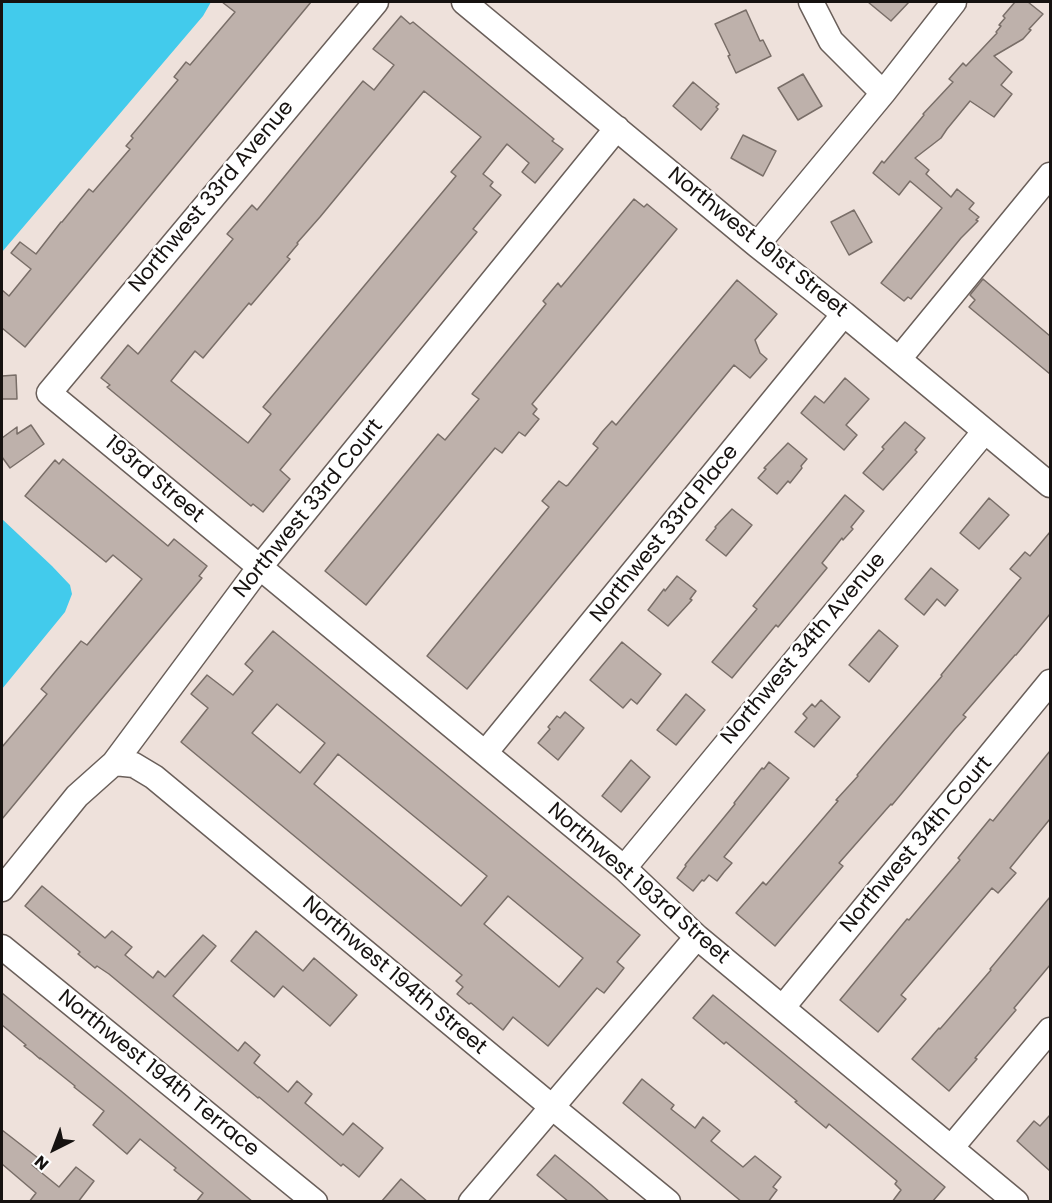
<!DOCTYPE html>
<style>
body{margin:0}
#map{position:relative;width:1052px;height:1203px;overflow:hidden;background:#eee1db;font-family:Poppins,sans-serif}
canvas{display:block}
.frame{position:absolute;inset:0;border:3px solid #161210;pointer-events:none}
.north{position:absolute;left:24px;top:1119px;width:60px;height:60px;-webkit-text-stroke:4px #fff;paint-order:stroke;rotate:222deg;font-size:16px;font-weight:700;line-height:24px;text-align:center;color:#161210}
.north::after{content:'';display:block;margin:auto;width:21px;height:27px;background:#161210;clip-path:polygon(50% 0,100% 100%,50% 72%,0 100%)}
</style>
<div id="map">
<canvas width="1052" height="1203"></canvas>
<div class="frame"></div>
<div class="north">N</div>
</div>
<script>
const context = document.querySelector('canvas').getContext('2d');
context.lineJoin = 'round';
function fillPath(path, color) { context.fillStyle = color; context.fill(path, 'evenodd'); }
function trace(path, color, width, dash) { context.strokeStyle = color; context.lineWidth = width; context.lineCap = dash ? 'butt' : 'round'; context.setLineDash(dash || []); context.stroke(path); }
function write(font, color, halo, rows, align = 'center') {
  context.font = font + ' Poppins,sans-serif'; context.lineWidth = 5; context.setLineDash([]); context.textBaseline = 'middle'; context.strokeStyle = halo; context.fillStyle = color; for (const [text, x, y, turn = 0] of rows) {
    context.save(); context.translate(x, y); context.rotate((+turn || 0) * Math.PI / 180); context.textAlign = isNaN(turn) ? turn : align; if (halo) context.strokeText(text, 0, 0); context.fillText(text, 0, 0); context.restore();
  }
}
fillPath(new Path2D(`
 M 2,2 L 211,2 L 203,16 L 2,252 Z
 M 2,519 L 52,566 L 70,585 L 72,594 L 65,612 L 2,689 Z`), '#42cbec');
const building = new Path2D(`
 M 222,2 L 311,2 L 25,347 L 2,328 L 2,290 L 9,296 L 31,269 L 11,253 L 20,242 L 36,254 L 61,222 L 62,222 L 89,189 L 93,192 L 130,149 L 126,146 L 133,138 L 131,136 L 178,80 L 174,77 L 186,62 L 190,65 L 235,12 Z
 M 868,2 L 909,2 L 891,21 Z
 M 1015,2 L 1028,2 L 1043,14 L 1029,29 L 1031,30 L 1023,39 L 994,56 L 1012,72 L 1001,85 L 1012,94 L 994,117 L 970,101 L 947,129 L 941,138 L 915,158 L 929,170 L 926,174 L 951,197 L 957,189 L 974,203 L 969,209 L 979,217 L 976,220 L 978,221 L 961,238 L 911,299 L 908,297 L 904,301 L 881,283 L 942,208 L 910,181 L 899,195 L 873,173 L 882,161 L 884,163 L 924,115 L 923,114 L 953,82 L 949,79 L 963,63 L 966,66 L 997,33 L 996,32 L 1001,26 L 999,25 L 1005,18 L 1003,16 Z
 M 746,10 L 760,41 L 763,40 L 771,56 L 736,73 L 728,56 L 730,55 L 715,24 Z
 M 401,16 L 410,24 L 413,22 L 554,139 L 552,141 L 563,149 L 535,183 L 522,172 L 529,163 L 507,144 L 483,174 L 493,182 L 490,186 L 501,195 L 473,229 L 477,232 L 280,470 L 290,479 L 263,512 L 253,504 L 251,506 L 107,387 L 110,385 L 101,378 L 128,345 L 138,354 L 233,239 L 227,234 L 252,205 L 257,210 L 363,81 L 374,90 L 394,65 L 373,49 ZM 424,91 L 481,137 L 451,172 L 456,176 L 263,407 L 271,414 L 248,443 L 171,381 L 195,351 L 203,358 L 249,303 L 251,305 L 290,259 L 287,257 L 298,244 L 297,243 L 320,217 Z
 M 803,74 L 822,106 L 798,120 L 778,88 Z
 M 693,82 L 719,104 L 716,107 L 718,109 L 701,130 L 673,106 Z
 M 743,135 L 776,151 L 763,176 L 731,158 Z
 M 634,199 L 644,207 L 647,204 L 677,229 L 532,404 L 537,409 L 533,414 L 539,419 L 525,436 L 519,432 L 502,453 L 495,448 L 366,605 L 325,571 L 438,434 L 445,440 L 479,399 L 472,394 L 546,304 L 543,301 L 558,283 L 561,287 Z
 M 854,210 L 872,242 L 849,255 L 831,222 Z
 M 983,279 L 1050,336 L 1050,374 L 969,307 L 975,300 L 970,295 Z
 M 737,280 L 777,314 L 755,340 L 760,353 L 767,359 L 750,378 L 734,365 L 467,689 L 427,656 L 549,507 L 542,501 L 559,481 L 566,486 L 568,485 L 598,448 L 593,444 L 602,432 L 612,421 L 616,425 Z
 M 16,375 L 17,399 L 2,399 L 2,376 Z
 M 845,378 L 869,399 L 846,425 L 857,435 L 844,450 L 801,413 L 815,396 L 824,403 Z
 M 905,422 L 925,438 L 915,450 L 917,452 L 883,490 L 863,473 L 884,449 L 882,447 Z
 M 31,425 L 44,444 L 10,468 L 2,457 L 2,438 L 17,427 L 17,434 Z
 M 788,443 L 807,459 L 801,466 L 802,468 L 790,483 L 788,481 L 777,494 L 758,478 L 766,469 L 764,468 Z
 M 63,459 L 168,546 L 174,539 L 207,566 L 199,576 L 202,578 L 2,819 L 2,747 L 47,694 L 41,689 L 55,672 L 81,641 L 87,645 L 142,579 L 113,555 L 106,562 L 25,496 L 55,460 L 59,464 Z
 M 845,495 L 864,511 L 851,527 L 853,529 L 843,540 L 842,538 L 822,563 L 827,568 L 778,627 L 776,625 L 732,678 L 712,662 L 757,609 L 753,606 Z
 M 989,498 L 1009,515 L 979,549 L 960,533 Z
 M 732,509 L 752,525 L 726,556 L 706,540 L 716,528 L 715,527 Z
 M 1050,532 L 1050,614 L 1016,655 L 1015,655 L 963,715 L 966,717 L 955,729 L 902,793 L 892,805 L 891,804 L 839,863 L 843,866 L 775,946 L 736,913 L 763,882 L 766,885 L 838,801 L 836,800 L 858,776 L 857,775 L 942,676 L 941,675 L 1021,578 L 1010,569 L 1025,552 L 1030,556 Z
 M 931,568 L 958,590 L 945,606 L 937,599 L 924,615 L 905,599 Z
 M 677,576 L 696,591 L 690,599 L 692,600 L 668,626 L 648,610 L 664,589 L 665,591 Z
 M 879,630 L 898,646 L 869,682 L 849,665 Z
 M 273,631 L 640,935 L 617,962 L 624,968 L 604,993 L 597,988 L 548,1046 L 513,1017 L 503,1030 L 471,1003 L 469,1004 L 457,994 L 463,987 L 456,981 L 462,975 L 181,742 L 208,708 L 191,694 L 207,675 L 233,695 L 253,671 L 245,664 ZM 277,704 L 325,743 L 300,773 L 252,733 ZM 338,754 L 487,876 L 461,906 L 314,784 ZM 508,896 L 583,958 L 559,987 L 484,924 Z
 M 622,642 L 661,674 L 637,704 L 631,699 L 623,708 L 590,680 Z
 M 686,694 L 705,710 L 676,745 L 657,730 Z
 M 821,700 L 840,717 L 814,747 L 795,732 L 807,718 L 803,714 L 812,704 L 815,707 Z
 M 565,712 L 584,728 L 558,760 L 538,743 L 550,729 L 548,727 L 557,716 L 560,718 Z
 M 1050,751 L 1050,819 L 1010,868 L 1016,873 L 998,893 L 992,888 L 901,995 L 906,999 L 878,1032 L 840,1000 L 907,919 L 909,920 L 960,860 L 958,858 L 990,819 L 993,821 Z
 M 631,760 L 650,777 L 621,812 L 602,796 Z
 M 769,762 L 789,778 L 724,857 L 732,863 L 724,872 L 717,881 L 709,875 L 704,881 L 702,880 L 693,891 L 677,878 L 686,866 L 685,865 L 735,804 L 734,803 L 762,768 L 764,769 Z
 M 42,886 L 105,938 L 112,931 L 132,947 L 125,955 L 153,978 L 158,971 L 165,977 L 203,935 L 216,946 L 173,996 L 238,1051 L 245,1042 L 260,1055 L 254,1063 L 288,1092 L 297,1081 L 312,1094 L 305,1103 L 343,1135 L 353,1123 L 383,1148 L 359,1177 L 343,1164 L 341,1166 L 259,1097 L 258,1098 L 109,974 L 97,966 L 95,968 L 78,954 L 80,952 L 25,906 Z
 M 1050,897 L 1050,965 L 1014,1008 L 1016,1010 L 975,1058 L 977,1059 L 949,1091 L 912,1059 L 939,1028 L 940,1029 L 991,970 L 990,969 Z
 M 256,931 L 303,971 L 314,958 L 357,995 L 330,1026 L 283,986 L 274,997 L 231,961 Z
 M 2,993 L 121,1091 L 253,1202 L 196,1202 L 203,1193 L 174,1170 L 176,1168 L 140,1139 L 127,1154 L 93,1125 L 104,1111 L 74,1087 L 75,1086 L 40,1058 L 40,1059 L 32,1052 L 24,1046 L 26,1045 L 2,1025 Z
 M 713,995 L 945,1187 L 932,1202 L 892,1202 L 901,1190 L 895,1184 L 897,1181 L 829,1124 L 826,1128 L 795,1102 L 797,1101 L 726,1042 L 724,1044 L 693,1018 Z
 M 642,1079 L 674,1105 L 671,1109 L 695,1128 L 703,1117 L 720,1131 L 711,1141 L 743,1167 L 755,1156 L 781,1177 L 773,1187 L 777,1190 L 768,1202 L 742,1202 L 623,1103 Z
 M 1050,1115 L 1050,1171 L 1017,1141 L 1034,1121 L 1040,1126 Z
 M 2,1130 L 38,1158 L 32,1165 L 59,1187 L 76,1167 L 94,1181 L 78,1202 L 29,1202 L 36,1193 L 2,1164 Z
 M 555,1155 L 591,1185 L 610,1202 L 569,1202 L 537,1175 Z
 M 401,1179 L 428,1202 L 381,1202 Z`);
fillPath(building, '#beb1ab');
trace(building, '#796e68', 1.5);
const minor = new Path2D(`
 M 376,2 L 49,393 L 624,868 L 697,937 L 1016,1202
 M 464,2 L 757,245 L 844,314 L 1050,485
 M 811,2 L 831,41 L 883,93
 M 757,245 L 883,93 L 954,2
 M 899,359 L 1050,175
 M 485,753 L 844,314
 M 114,763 L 134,765 L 154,777 L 552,1107 L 668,1202
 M 624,868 L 985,431
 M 2,889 L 77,796 L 114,763 L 259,568 L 617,128
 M 2,947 L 315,1202
 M 783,1007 L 1050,682
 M 951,1148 L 1050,1030
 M 471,1202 L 697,937`);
trace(minor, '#6a5f5a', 27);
trace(minor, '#fff', 24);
write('21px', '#161210', '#fff', [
 ["Northwest 33rd Avenue",212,197,-50],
 ["Northwest 191st Street",757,243,39],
 ["193rd Street",154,480,40],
 ["Northwest 33rd Court",309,509,-51],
 ["Northwest 33rd Place",665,534,-51],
 ["Northwest 34th Avenue",804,649,-50],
 ["Northwest 34th Court",917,845,-50],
 ["Northwest 193rd Street",638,884,41],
 ["Northwest 194th Street",394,976,40],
 ["Northwest 194th Terrace",158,1074,39]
]);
</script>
